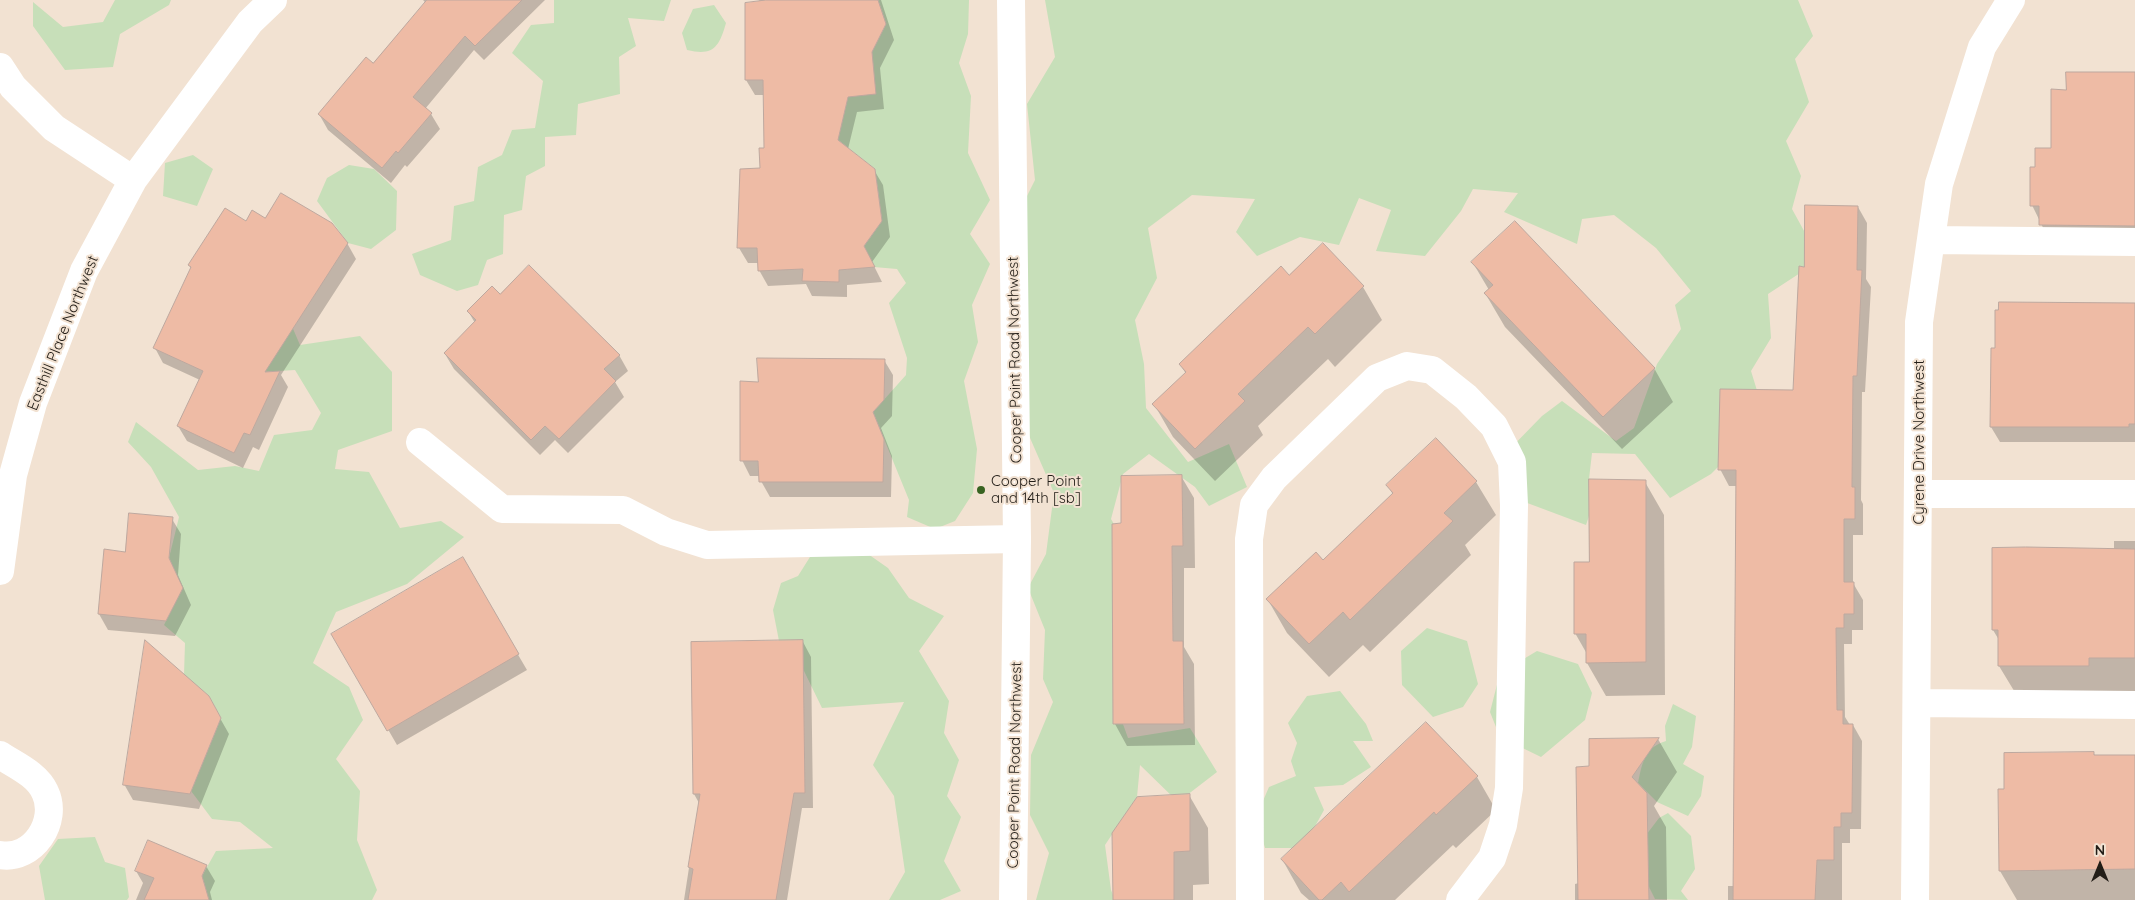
<!DOCTYPE html>
<style>
body{margin:0}
#map{position:relative;width:2135px;height:900px;overflow:hidden;background:#f2e2d2;font-family:Quicksand,sans-serif}
canvas{display:block}
.north{position:absolute;left:2075px;top:840px;width:50px;height:50px;-webkit-text-stroke:4px #f2e2d2;paint-order:stroke;rotate:0deg;font-size:14px;font-weight:700;line-height:20px;text-align:center;color:#221d17}
.north::after{content:'';display:block;margin:auto;width:18px;height:22px;background:#221d17;clip-path:polygon(50% 0,100% 100%,50% 72%,0 100%)}
</style>
<div id="map">
<canvas width="2135" height="900"></canvas>
<div class="north">N</div>
</div>
<script>
const context = document.querySelector('canvas').getContext('2d');
context.lineJoin = 'round';
function fillPath(path, color) { context.fillStyle = color; context.fill(path, 'evenodd'); }
function trace(path, color, width, dash) { context.strokeStyle = color; context.lineWidth = width; context.lineCap = dash ? 'butt' : 'round'; context.setLineDash(dash || []); context.stroke(path); }
function write(font, color, halo, rows, align = 'center') {
  context.font = font + ' Quicksand,sans-serif'; context.lineWidth = 4; context.setLineDash([]); context.textBaseline = 'middle'; context.strokeStyle = halo; context.fillStyle = color; for (const [text, x, y, turn = 0] of rows) {
    context.save(); context.translate(x, y); context.rotate((+turn || 0) * Math.PI / 180); context.textAlign = isNaN(turn) ? turn : align; if (halo) context.strokeText(text, 0, 0); context.fillText(text, 0, 0); context.restore();
  }
}
fillPath(new Path2D(`
 M 115,0 L 171,0 L 169,5 L 120,34 L 113,67 L 65,70 L 33,26 L 33,2 L 63,27 L 103,22 Z
 M 554,0 L 671,0 L 664,21 L 628,18 L 636,46 L 619,57 L 620,94 L 578,104 L 576,135 L 545,137 L 545,166 L 526,176 L 522,210 L 504,215 L 503,254 L 487,260 L 478,285 L 457,291 L 420,275 L 412,254 L 451,240 L 454,206 L 474,201 L 478,167 L 502,155 L 512,130 L 535,128 L 543,81 L 512,53 L 531,25 L 554,23 Z
 M 878,0 L 969,0 L 968,34 L 959,63 L 971,96 L 968,153 L 990,200 L 970,234 L 990,264 L 972,305 L 978,342 L 964,381 L 977,449 L 973,493 L 955,521 L 935,529 L 907,517 L 909,500 L 873,412 L 906,375 L 907,358 L 889,303 L 906,283 L 897,269 L 874,267 L 864,246 L 882,221 L 875,169 L 837,139 L 848,97 L 886,24 Z
 M 1045,0 L 1798,0 L 1813,36 L 1795,59 L 1809,102 L 1786,141 L 1801,176 L 1792,209 L 1820,260 L 1768,294 L 1771,338 L 1751,371 L 1759,397 L 1739,446 L 1711,474 L 1670,498 L 1635,454 L 1592,453 L 1589,479 L 1589,516 L 1586,525 L 1514,498 L 1505,454 L 1542,416 L 1562,401 L 1616,441 L 1634,428 L 1657,364 L 1681,329 L 1675,305 L 1691,291 L 1656,248 L 1614,215 L 1582,219 L 1577,244 L 1504,212 L 1518,193 L 1473,189 L 1461,211 L 1425,256 L 1376,251 L 1391,210 L 1359,198 L 1339,245 L 1300,237 L 1257,256 L 1236,232 L 1255,199 L 1192,195 L 1148,228 L 1157,278 L 1135,320 L 1144,364 L 1146,408 L 1188,462 L 1229,444 L 1247,487 L 1209,506 L 1195,487 L 1149,454 L 1123,474 L 1111,519 L 1136,562 L 1114,699 L 1128,738 L 1190,728 L 1217,772 L 1178,802 L 1140,765 L 1137,797 L 1105,845 L 1111,890 L 1115,900 L 1036,900 L 1049,853 L 1030,815 L 1031,755 L 1053,702 L 1043,679 L 1045,630 L 1028,588 L 1046,554 L 1054,493 L 1027,431 L 1001,248 L 1035,180 L 1027,104 L 1055,57 Z
 M 714,5 L 726,23 C 719,48 713,56 687,50 L 682,33 L 693,9 Z
 M 193,155 L 213,169 L 197,206 L 163,196 L 165,163 Z
 M 349,165 L 374,169 L 397,191 L 396,230 L 371,249 L 348,243 L 317,201 L 327,178 Z
 M 291,324 L 300,345 L 360,336 L 392,372 L 392,431 L 338,450 L 335,469 L 369,472 L 400,528 L 441,521 L 464,537 L 407,584 L 336,612 L 313,663 L 349,687 L 363,720 L 336,759 L 360,791 L 357,840 L 377,890 L 372,900 L 209,900 L 202,876 L 216,851 L 273,848 L 240,822 L 212,819 L 191,791 L 221,718 L 209,696 L 184,675 L 185,643 L 164,625 L 182,588 L 169,558 L 179,517 L 151,467 L 128,442 L 136,422 L 198,470 L 235,466 L 259,471 L 274,435 L 312,430 L 321,413 L 295,370 L 263,372 Z
 M 858,547 L 888,568 L 909,598 L 944,616 L 919,651 L 949,701 L 944,733 L 959,760 L 947,796 L 961,817 L 944,861 L 961,891 L 940,900 L 889,900 L 905,872 L 894,796 L 873,765 L 904,702 L 822,708 L 804,671 L 779,641 L 773,610 L 781,583 L 798,576 L 815,549 Z
 M 1427,628 L 1467,641 L 1478,684 L 1463,707 L 1433,717 L 1402,685 L 1401,651 Z
 M 1537,651 L 1578,664 L 1592,693 L 1585,720 L 1541,757 L 1500,737 L 1490,712 L 1500,673 Z
 M 1340,691 L 1366,724 L 1373,741 L 1353,741 L 1371,767 L 1343,785 L 1314,787 L 1324,810 L 1303,848 L 1265,848 L 1256,817 L 1269,787 L 1296,776 L 1291,761 L 1297,743 L 1288,723 L 1307,696 Z
 M 1673,704 L 1696,716 L 1692,747 L 1683,764 L 1704,776 L 1701,796 L 1688,816 L 1657,802 L 1638,783 C 1642,763 1645,747 1666,741 L 1665,726 Z
 M 1668,813 L 1691,836 L 1695,869 L 1681,891 L 1688,900 L 1655,899 L 1640,869 L 1643,839 L 1659,818 Z
 M 95,837 L 105,862 L 125,868 L 129,897 L 127,900 L 45,900 L 39,866 L 58,839 Z`), '#c7dfb9');
fillPath(new Path2D(`
 M 423,0 L 545,0 L 484,60 L 474,50 L 425,109 L 431,114 L 440,129 L 407,167 L 405,165 L 391,183 L 328,130 L 319,114 L 373,65 L 426,3 Z
 M 760,0 L 881,0 L 894,40 L 880,68 L 884,109 L 857,112 L 848,149 L 874,170 L 883,185 L 890,237 L 872,262 L 882,282 L 847,285 L 847,297 L 812,296 L 806,284 L 768,286 L 759,270 L 759,263 L 748,263 L 739,248 L 762,169 L 765,149 L 764,95 L 755,95 L 746,80 L 757,2 Z
 M 2135,73 L 2135,240 L 2049,240 L 2032,205 L 2036,169 L 2053,149 L 2067,91 Z
 M 1858,207 L 1867,223 L 1866,279 L 1871,287 L 1865,392 L 1862,392 L 1861,500 L 1863,504 L 1863,535 L 1853,535 L 1853,583 L 1863,600 L 1863,630 L 1852,630 L 1852,644 L 1844,644 L 1845,717 L 1850,725 L 1853,725 L 1862,741 L 1861,829 L 1850,829 L 1850,843 L 1842,843 L 1842,900 L 1728,900 L 1728,886 L 1735,886 L 1737,486 L 1729,486 L 1720,469 L 1794,391 L 1805,268 Z
 M 265,220 L 347,243 L 356,259 L 281,375 L 288,387 L 259,450 L 253,447 L 243,468 L 187,441 L 178,426 L 200,380 L 163,363 L 155,348 L 191,269 L 189,265 L 246,222 Z
 M 1323,245 L 1363,287 L 1382,320 L 1335,367 L 1328,359 L 1258,426 L 1263,435 L 1215,481 L 1173,437 L 1154,404 L 1186,374 L 1180,364 L 1289,276 Z
 M 1473,263 L 1654,368 L 1673,402 L 1622,449 L 1505,327 L 1485,293 L 1489,290 Z
 M 500,296 L 619,355 L 628,371 L 615,382 L 624,397 L 568,453 L 555,440 L 540,455 L 454,369 L 445,354 L 475,323 L 468,311 Z
 M 2135,304 L 2135,442 L 2000,442 L 1991,427 Z
 M 884,360 L 893,375 L 892,416 L 881,428 L 892,456 L 891,497 L 770,497 L 761,481 L 760,476 L 750,476 L 742,460 L 760,383 Z
 M 1436,440 L 1476,482 L 1496,515 L 1465,545 L 1471,555 L 1370,652 L 1363,645 L 1329,677 L 1287,633 L 1268,600 L 1323,561 L 1393,495 L 1388,485 Z
 M 1181,476 L 1194,498 L 1195,568 L 1184,568 L 1184,647 L 1194,664 L 1195,745 L 1127,746 L 1115,724 L 1113,525 L 1123,524 Z
 M 1645,482 L 1664,515 L 1665,695 L 1606,696 L 1587,663 L 1587,654 L 1575,633 Z
 M 172,519 L 181,534 L 178,575 L 191,605 L 175,636 L 108,630 L 99,614 Z
 M 2114,541 L 2135,541 L 2135,691 L 2107,691 L 2019,699 L 1999,666 L 1999,640 L 1993,630 L 2114,550 Z
 M 462,559 L 527,670 L 397,745 L 333,634 Z
 M 803,642 L 811,657 L 813,808 L 802,808 L 787,900 L 684,900 L 699,803 L 694,794 Z
 M 208,697 L 229,734 L 199,809 L 133,800 L 124,784 Z
 M 1426,724 L 1477,777 L 1496,810 L 1456,848 L 1453,845 L 1395,900 L 1309,900 L 1301,893 L 1282,859 Z
 M 1658,739 L 1677,772 L 1654,806 L 1666,827 L 1667,900 L 1575,900 L 1575,884 L 1579,883 L 1590,767 Z
 M 2094,754 L 2095,756 L 2135,756 L 2135,900 L 2017,900 L 2000,871 L 1999,790 L 2006,790 Z
 M 1189,795 L 1208,828 L 1209,884 L 1193,885 L 1193,900 L 1117,900 Z
 M 206,866 L 215,881 L 210,892 L 212,900 L 136,900 L 143,883 L 136,871 Z`), '#0003');
const building = new Path2D(`
 M 427,0 L 522,0 L 475,46 L 465,36 L 413,97 L 432,113 L 398,153 L 396,151 L 382,168 L 318,114 L 366,57 L 373,63 Z
 M 766,0 L 878,0 L 886,24 L 872,52 L 876,94 L 848,97 L 838,140 L 875,169 L 882,221 L 864,246 L 875,267 L 839,270 L 839,282 L 802,281 L 803,269 L 758,271 L 757,248 L 737,248 L 740,169 L 760,168 L 759,148 L 764,148 L 763,80 L 745,80 L 745,3 Z
 M 2066,72 L 2135,72 L 2135,226 L 2039,225 L 2039,206 L 2030,206 L 2030,167 L 2035,167 L 2035,148 L 2051,148 L 2051,89 L 2066,90 Z
 M 281,193 L 332,223 L 348,243 L 265,372 L 280,371 L 250,435 L 244,433 L 234,453 L 177,426 L 203,371 L 153,348 L 191,267 L 188,265 L 225,208 L 246,221 L 252,210 L 265,218 Z
 M 1805,205 L 1858,206 L 1857,270 L 1862,270 L 1857,376 L 1853,376 L 1852,487 L 1855,487 L 1855,519 L 1844,519 L 1844,582 L 1854,582 L 1854,614 L 1844,614 L 1844,628 L 1836,628 L 1837,710 L 1843,710 L 1843,724 L 1853,724 L 1852,813 L 1841,813 L 1841,827 L 1834,827 L 1834,860 L 1817,860 L 1815,900 L 1733,900 L 1736,470 L 1718,470 L 1720,389 L 1793,390 L 1799,266 L 1804,267 Z
 M 1515,221 L 1655,368 L 1603,417 L 1484,293 L 1493,285 L 1471,262 Z
 M 1323,243 L 1364,286 L 1315,334 L 1308,327 L 1238,394 L 1245,401 L 1195,449 L 1152,404 L 1186,372 L 1179,364 L 1281,266 L 1289,275 Z
 M 529,265 L 620,355 L 604,369 L 616,381 L 559,439 L 545,426 L 531,440 L 444,353 L 476,320 L 467,311 L 492,286 L 500,294 Z
 M 1999,302 L 2135,303 L 2135,424 L 2129,424 L 2129,427 L 1990,427 L 1991,348 L 1995,348 L 1995,310 L 1998,310 Z
 M 757,358 L 885,359 L 884,400 L 873,412 L 884,439 L 883,482 L 759,482 L 758,461 L 740,461 L 740,381 L 758,382 Z
 M 1436,438 L 1477,481 L 1444,513 L 1453,521 L 1350,620 L 1343,612 L 1309,644 L 1266,599 L 1316,552 L 1323,560 L 1393,493 L 1386,485 Z
 M 1182,475 L 1183,546 L 1172,546 L 1173,641 L 1183,641 L 1184,724 L 1113,724 L 1112,524 L 1121,523 L 1121,476 Z
 M 1589,479 L 1646,480 L 1646,662 L 1586,663 L 1586,634 L 1574,634 L 1574,562 L 1589,562 Z
 M 129,513 L 173,517 L 169,558 L 183,588 L 166,621 L 98,614 L 104,549 L 125,552 Z
 M 2026,547 L 2135,549 L 2135,658 L 2089,658 L 2089,666 L 1998,666 L 1998,630 L 1992,630 L 1992,548 Z
 M 463,557 L 519,654 L 387,731 L 331,634 Z
 M 145,640 L 209,696 L 221,718 L 190,794 L 123,785 Z
 M 803,640 L 805,793 L 794,793 L 776,900 L 688,900 L 693,869 L 688,867 L 700,794 L 693,794 L 691,642 Z
 M 1426,722 L 1478,776 L 1436,815 L 1434,812 L 1349,892 L 1341,882 L 1322,900 L 1319,900 L 1281,859 Z
 M 1659,738 L 1632,777 L 1647,793 L 1649,900 L 1578,900 L 1576,767 L 1589,766 L 1589,739 Z
 M 2094,752 L 2094,755 L 2135,755 L 2135,869 L 1999,871 L 1998,789 L 2004,789 L 2004,753 Z
 M 1190,794 L 1190,851 L 1174,852 L 1174,900 L 1113,900 L 1112,833 L 1137,797 Z
 M 148,840 L 207,865 L 202,876 L 209,900 L 144,900 L 154,878 L 135,871 Z`);
fillPath(building, '#eebba5');
trace(building, '#bda89f', 1);
trace(new Path2D(`
 M 0,67 L 13,87 L 54,128 L 133,180
 M 1931,240 L 2135,242
 M 420,442 L 502,509 L 623,510 L 666,532 L 707,545 L 1017,539
 M 1919,494 L 2135,494
 M 0,571 L 13,475 L 33,403 L 84,271 L 133,180 L 250,22 L 273,0
 M 1917,703 L 2135,705
 M 0,755 C 15,765 37,774 45,792 C 59,821 33,861 0,855
 M 1250,900 L 1249,539 L 1254,505 L 1274,478 L 1377,378 L 1407,366 L 1432,370 L 1466,397 L 1494,426 L 1512,462 L 1514,505 L 1509,788 L 1503,825 L 1492,858 L 1460,900
 M 1915,900 L 1919,322 L 1939,184 L 1982,47 L 2011,0`), '#fff', 28);
trace(new Path2D(`
 M 1011,0 L 1017,539 L 1013,900`), '#fff', 28);
for (const [x, y, r, color] of [
 [981,490,5,"#386321"]
]) { const dot = new Path2D(); dot.arc(x, y, r, 0, 2 * Math.PI); context.fillStyle = color; context.fill(dot); trace(dot, '#f2e2d2', 2); }
write('15px', '#221d17', '#f2e2d2', [
 ["Easthill Place Northwest",63,333,-68],
 ["Cooper Point Road Northwest",1015,360,-91],
 ["Cyrene Drive Northwest",1919,442,-90],
 ["Cooper Point Road Northwest",1015,765,-89]
]);
write('15px', '#221d17', '#f2e2d2', [
 ["Cooper Point",991,481],
 ["and 14th [sb]",991,498]
], 'left');
</script>
